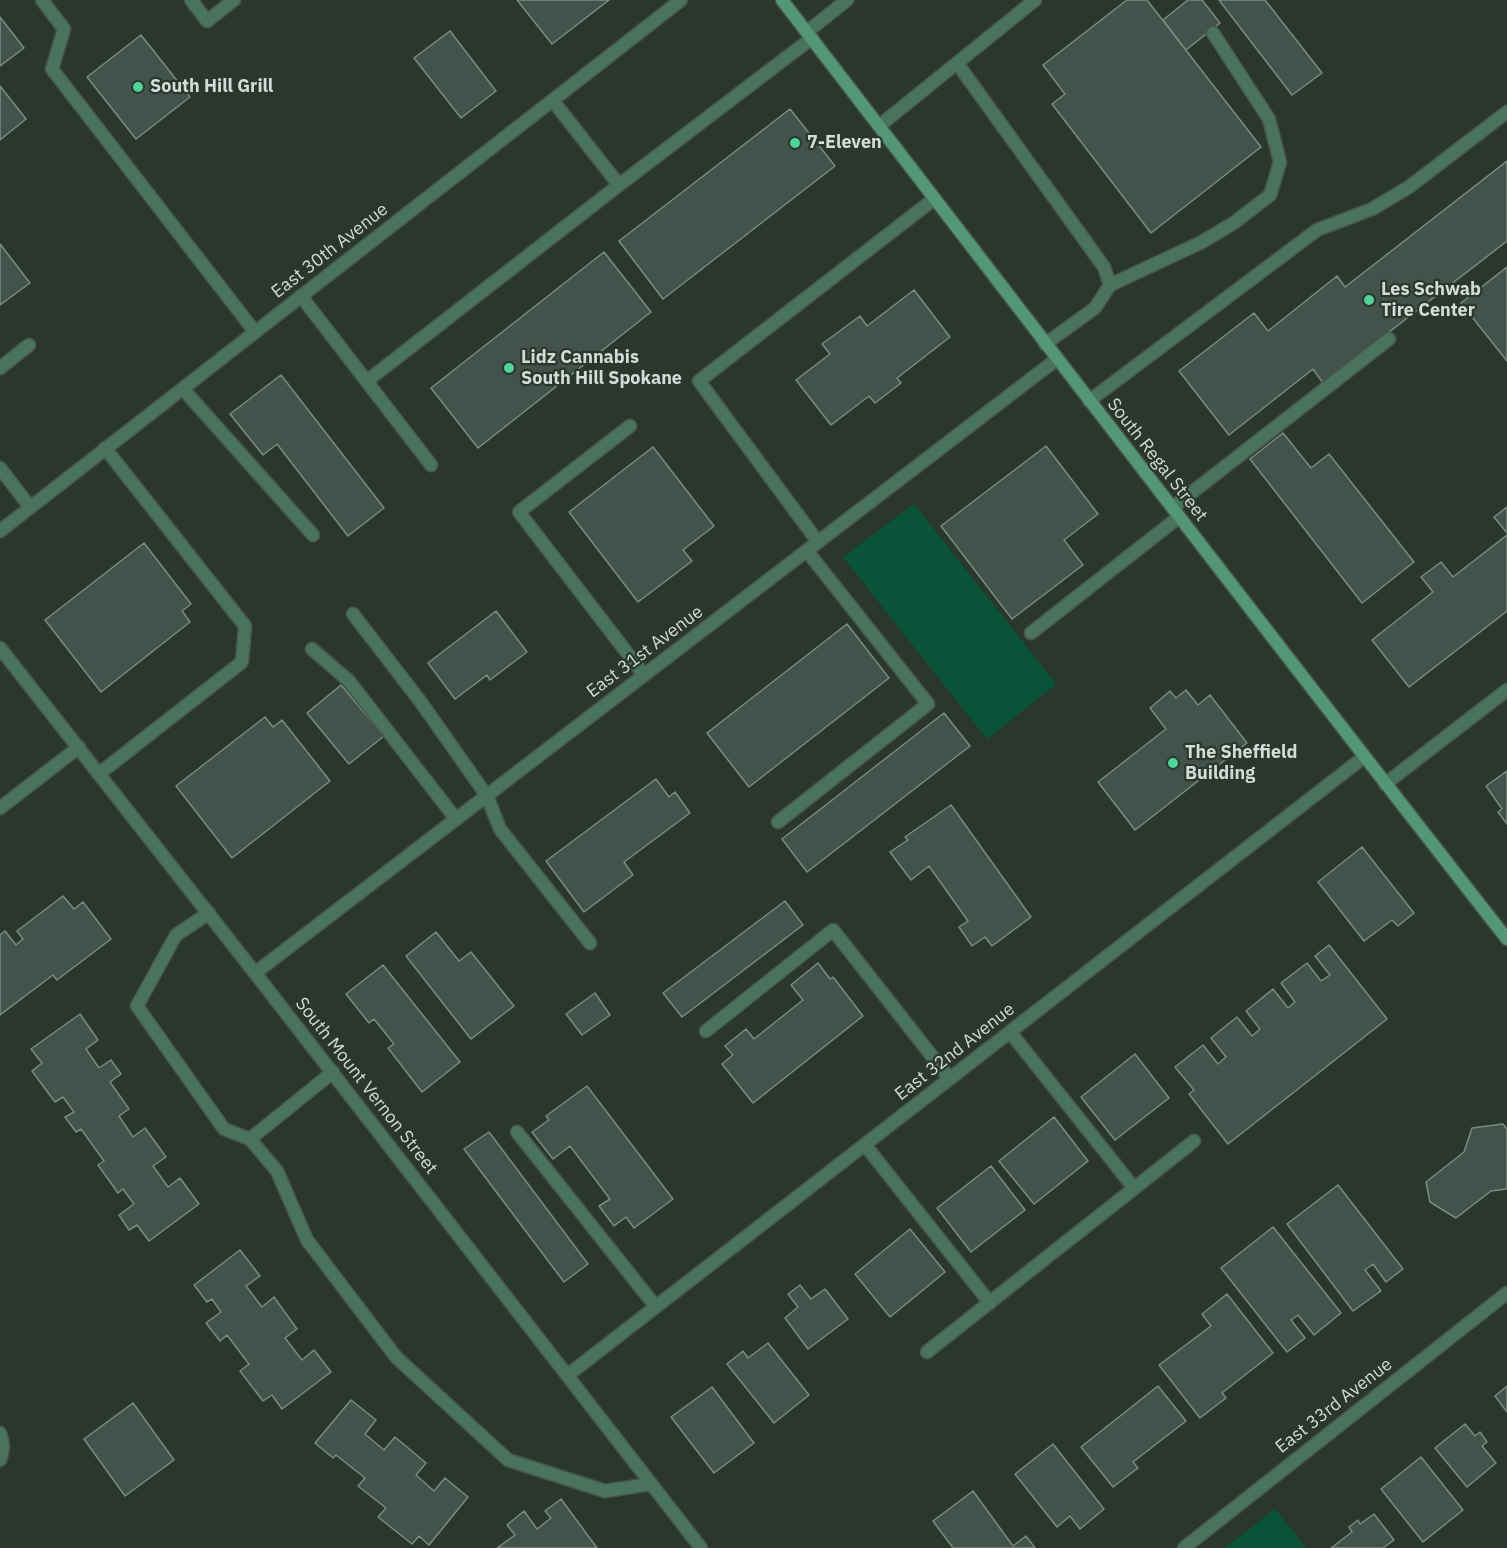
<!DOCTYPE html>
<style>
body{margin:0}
canvas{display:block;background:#29372f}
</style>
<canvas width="1507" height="1548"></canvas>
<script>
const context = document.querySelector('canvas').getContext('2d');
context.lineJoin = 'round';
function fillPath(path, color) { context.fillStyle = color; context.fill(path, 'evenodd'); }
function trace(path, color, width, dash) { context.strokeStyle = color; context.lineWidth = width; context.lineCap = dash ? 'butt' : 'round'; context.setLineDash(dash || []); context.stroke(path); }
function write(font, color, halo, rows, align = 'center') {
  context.font = font + ' "IBM Plex Sans",sans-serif'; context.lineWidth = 4.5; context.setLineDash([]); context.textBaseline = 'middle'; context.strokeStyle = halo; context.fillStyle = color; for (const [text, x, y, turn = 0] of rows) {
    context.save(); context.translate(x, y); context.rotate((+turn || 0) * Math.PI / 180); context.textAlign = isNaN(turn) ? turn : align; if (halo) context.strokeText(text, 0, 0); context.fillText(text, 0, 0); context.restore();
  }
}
fillPath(new Path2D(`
 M 914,504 L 1056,684 L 987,739 L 843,557 Z
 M 1275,1509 L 1306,1548 L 1225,1548 Z`), '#095438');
const building = new Path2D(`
 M 517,0 L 609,0 L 552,44 Z
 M 1127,0 L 1147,0 L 1261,147 L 1151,233 L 1052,104 L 1065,94 L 1043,65 Z
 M 1188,0 L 1202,0 L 1220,23 L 1186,50 L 1163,20 Z
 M 1219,0 L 1265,0 L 1322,73 L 1292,95 Z
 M 0,17 L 24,48 L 0,66 Z
 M 450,31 L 496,91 L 461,118 L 414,58 Z
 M 141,35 L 190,97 L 136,139 L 87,77 Z
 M 0,86 L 26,119 L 0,140 Z
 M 790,109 L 835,166 L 663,299 L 619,241 Z
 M 1507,161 L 1507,241 L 1323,383 L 1313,369 L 1229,435 L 1179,371 L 1254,313 L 1268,331 L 1337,276 L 1345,287 Z
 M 0,244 L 30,283 L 0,305 Z
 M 604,252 L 651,312 L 478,448 L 431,388 Z
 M 1507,267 L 1507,361 L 1461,303 Z
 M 914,290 L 950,337 L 897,378 L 901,383 L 875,403 L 869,396 L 831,425 L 796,380 L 830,354 L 822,344 L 860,316 L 867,326 Z
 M 281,375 L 384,508 L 348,536 L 277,444 L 263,455 L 230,414 Z
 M 1283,433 L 1311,468 L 1329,454 L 1414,562 L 1362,603 L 1250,459 Z
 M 1046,446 L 1098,514 L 1064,540 L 1083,565 L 1012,619 L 941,526 Z
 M 653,447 L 714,526 L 683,550 L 692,561 L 638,602 L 569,512 Z
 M 1507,507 L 1507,533 L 1494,517 Z
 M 1507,535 L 1507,611 L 1409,687 L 1372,640 L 1433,592 L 1421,577 L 1441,562 L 1453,577 Z
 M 144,543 L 191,604 L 182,611 L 190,622 L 101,692 L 45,620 Z
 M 496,611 L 527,652 L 490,680 L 487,675 L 455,699 L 428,663 Z
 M 847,624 L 889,678 L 749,787 L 707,733 Z
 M 341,685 L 384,736 L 349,764 L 307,713 Z
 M 1186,690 L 1198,705 L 1210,695 L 1247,743 L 1135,830 L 1098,782 L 1166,729 L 1150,708 L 1170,691 L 1176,698 Z
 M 944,713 L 970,746 L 807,872 L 782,839 Z
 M 265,717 L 273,727 L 282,720 L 330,781 L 232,858 L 176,786 Z
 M 1507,771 L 1507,824 L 1498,812 L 1502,809 L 1486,786 Z
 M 656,779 L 669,797 L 675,792 L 690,813 L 624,862 L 633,875 L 584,912 L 546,861 Z
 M 951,805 L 1031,917 L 992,946 L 985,937 L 972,946 L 959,927 L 968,921 L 929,866 L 911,880 L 890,852 L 908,840 L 905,837 Z
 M 1362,847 L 1414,913 L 1398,926 L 1392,920 L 1364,941 L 1318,882 Z
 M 63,896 L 74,909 L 83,902 L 111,939 L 57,980 L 53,975 L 0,1015 L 0,935 L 5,931 L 16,945 L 23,939 L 17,931 Z
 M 785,901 L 803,925 L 682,1017 L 663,993 Z
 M 436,932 L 459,961 L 471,952 L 514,1006 L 471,1039 L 406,956 Z
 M 1329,945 L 1387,1019 L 1228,1144 L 1189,1094 L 1194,1090 L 1175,1067 L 1203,1045 L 1218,1064 L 1226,1057 L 1211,1038 L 1237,1017 L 1252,1036 L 1260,1029 L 1246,1011 L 1273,989 L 1288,1008 L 1295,1002 L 1281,983 L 1307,963 L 1321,981 L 1330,975 L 1315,956 Z
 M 818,963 L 830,979 L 833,977 L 863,1016 L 753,1103 L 722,1064 L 733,1055 L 725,1046 L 746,1029 L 754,1039 L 803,1000 L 791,985 Z
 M 383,965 L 460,1062 L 422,1092 L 388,1048 L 394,1044 L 374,1019 L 369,1023 L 346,994 Z
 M 595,993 L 610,1015 L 582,1035 L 566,1014 Z
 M 80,1014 L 98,1040 L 86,1049 L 99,1068 L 111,1060 L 121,1074 L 110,1082 L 129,1109 L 119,1116 L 133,1137 L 145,1128 L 166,1157 L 153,1166 L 168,1187 L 180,1178 L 199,1204 L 149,1241 L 137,1225 L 129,1230 L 119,1215 L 134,1204 L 123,1189 L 118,1193 L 98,1165 L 104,1161 L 81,1129 L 76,1132 L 65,1117 L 74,1112 L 63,1097 L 55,1102 L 32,1071 L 42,1063 L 31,1049 Z
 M 1135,1054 L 1169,1098 L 1115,1140 L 1081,1097 Z
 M 587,1086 L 673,1199 L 634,1228 L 626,1217 L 614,1226 L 599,1206 L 610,1199 L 570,1146 L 553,1159 L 532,1132 L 549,1120 L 546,1116 Z
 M 1054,1117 L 1088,1161 L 1034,1204 L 999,1161 Z
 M 1503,1124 L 1507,1129 L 1507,1189 L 1491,1191 L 1456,1218 L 1430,1202 L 1426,1182 L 1464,1152 L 1472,1128 Z
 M 489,1132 L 588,1264 L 564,1282 L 464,1149 Z
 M 991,1166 L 1025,1210 L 971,1252 L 937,1208 Z
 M 1338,1185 L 1403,1269 L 1386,1282 L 1373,1264 L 1365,1270 L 1381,1291 L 1353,1311 L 1287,1224 Z
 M 1273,1227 L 1341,1313 L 1314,1335 L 1298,1315 L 1291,1320 L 1305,1338 L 1287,1352 L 1221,1268 Z
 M 910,1229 L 945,1272 L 890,1317 L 855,1274 Z
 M 240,1250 L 260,1276 L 246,1286 L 262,1307 L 274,1297 L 297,1329 L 285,1338 L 302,1360 L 314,1350 L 331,1372 L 282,1409 L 272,1395 L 263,1401 L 240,1371 L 249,1364 L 227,1335 L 220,1341 L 206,1323 L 221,1312 L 212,1299 L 207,1302 L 194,1285 Z
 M 800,1285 L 811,1299 L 825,1289 L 848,1319 L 808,1349 L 785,1318 L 798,1307 L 788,1294 Z
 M 1227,1294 L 1273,1353 L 1222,1393 L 1226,1398 L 1200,1418 L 1159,1365 L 1211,1326 L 1202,1314 Z
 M 768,1343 L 809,1395 L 774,1423 L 727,1364 L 743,1351 L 748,1358 Z
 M 1158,1386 L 1186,1421 L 1133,1462 L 1138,1468 L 1113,1487 L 1081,1447 Z
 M 1507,1386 L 1507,1412 L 1495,1396 Z
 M 712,1387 L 754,1443 L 714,1473 L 671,1417 Z
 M 351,1400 L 376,1420 L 365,1434 L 384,1450 L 395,1437 L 426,1463 L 416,1475 L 434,1491 L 445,1478 L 468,1497 L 429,1545 L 419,1536 L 412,1544 L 378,1517 L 386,1508 L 358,1486 L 365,1478 L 336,1455 L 333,1458 L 315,1443 Z
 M 133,1403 L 174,1460 L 125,1496 L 84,1439 Z
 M 1465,1424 L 1475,1436 L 1480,1432 L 1487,1442 L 1482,1446 L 1496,1463 L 1467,1487 L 1435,1448 Z
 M 1053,1444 L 1104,1509 L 1080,1529 L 1070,1516 L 1057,1527 L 1015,1474 Z
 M 1421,1457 L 1463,1510 L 1423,1542 L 1381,1489 Z
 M 973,1491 L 1013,1546 L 1026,1536 L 1035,1548 L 953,1548 L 933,1521 Z
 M 561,1499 L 597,1548 L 497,1548 L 515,1535 L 507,1525 L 524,1511 L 537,1529 L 551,1518 L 545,1511 Z
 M 1374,1514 L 1394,1540 L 1383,1548 L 1331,1548 L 1352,1532 L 1349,1527 L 1358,1520 L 1360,1524 Z`);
fillPath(building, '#43524a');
trace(building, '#7a8b81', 1.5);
const lane = new Path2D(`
 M 42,0 L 64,29 L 52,69 L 255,332
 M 191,0 L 207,21 L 234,0
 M 957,63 L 1104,267 L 1110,285 L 1095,308 L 1045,344
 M 553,101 L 619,185
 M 879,126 L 1035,0
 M 1110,285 L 1202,242 L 1235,222 L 1270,195 L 1280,162 L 1269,119 L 1213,33
 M 301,296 L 431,465
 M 0,368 L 29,345
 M 367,381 L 619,185 L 812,38
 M 183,389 L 313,535
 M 1089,401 L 1317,230 L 1372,209 L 1409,187 L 1507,112
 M 630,426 L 519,512 L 644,675
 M 0,468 L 30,507
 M 1172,508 L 1389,339
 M 818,542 L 699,381 L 934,199
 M 353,614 L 420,701 L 487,796 L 500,829 L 590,943
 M 1031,633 L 1179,517
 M 312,649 L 349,681 L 456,819
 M 100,773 L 242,662 L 245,626 L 105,448
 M 778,822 L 928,704 L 807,551
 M 209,913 L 176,935 L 137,1006 L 224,1129 L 250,1139
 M 706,1031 L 833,930 L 950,1079
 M 1010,1032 L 1134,1188
 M 333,1072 L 250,1139 L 277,1171 L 307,1240 L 396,1357 L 508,1460 L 605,1491 L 651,1484
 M 517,1132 L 656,1307
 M 865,1145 L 990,1303
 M 927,1352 L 1194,1141
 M 0,1433 C 4,1443 4,1451 0,1460`);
const street = new Path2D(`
 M 807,32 L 847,0
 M 0,531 L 681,0
 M 0,648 L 255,973 L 701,1548
 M 1385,784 L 1507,690
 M 0,808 L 79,747
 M 255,973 L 1057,359
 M 568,1375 L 1364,757
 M 1184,1548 L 1507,1293`);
const secondary = new Path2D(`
 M 782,0 C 1023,313 1263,628 1507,939`);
trace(lane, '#48554d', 15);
trace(street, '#48554d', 15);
trace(secondary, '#48554d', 15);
trace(lane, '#4a735e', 12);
trace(street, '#4a735e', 12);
trace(secondary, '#539776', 12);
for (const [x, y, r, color] of [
 [138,87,6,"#4fd399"],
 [795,143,6,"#4fd399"],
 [1369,300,6,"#4fd399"],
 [509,368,6,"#4fd399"],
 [1173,763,6,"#4fd399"]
]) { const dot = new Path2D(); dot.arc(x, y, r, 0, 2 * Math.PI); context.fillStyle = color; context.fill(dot); trace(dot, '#29372f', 2); }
write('bold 18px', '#d3dcd7', '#29372f', [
 ["South Hill Grill",150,87],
 ["7-Eleven",807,143],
 ["Les Schwab",1381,290],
 ["Tire Center",1381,311],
 ["Lidz Cannabis",521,358],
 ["South Hill Spokane",521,379],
 ["The Sheffield",1185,753],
 ["Building",1185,774]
], 'left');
write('18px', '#d3dcd7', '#29372f', [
 ["East 30th Avenue",330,251,-38],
 ["South Regal Street",1157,460,52],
 ["East 31st Avenue",645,652,-37],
 ["East 32nd Avenue",955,1052,-38],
 ["South Mount Vernon Street",366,1086,52],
 ["East 33rd Avenue",1334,1406,-38]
]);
</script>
